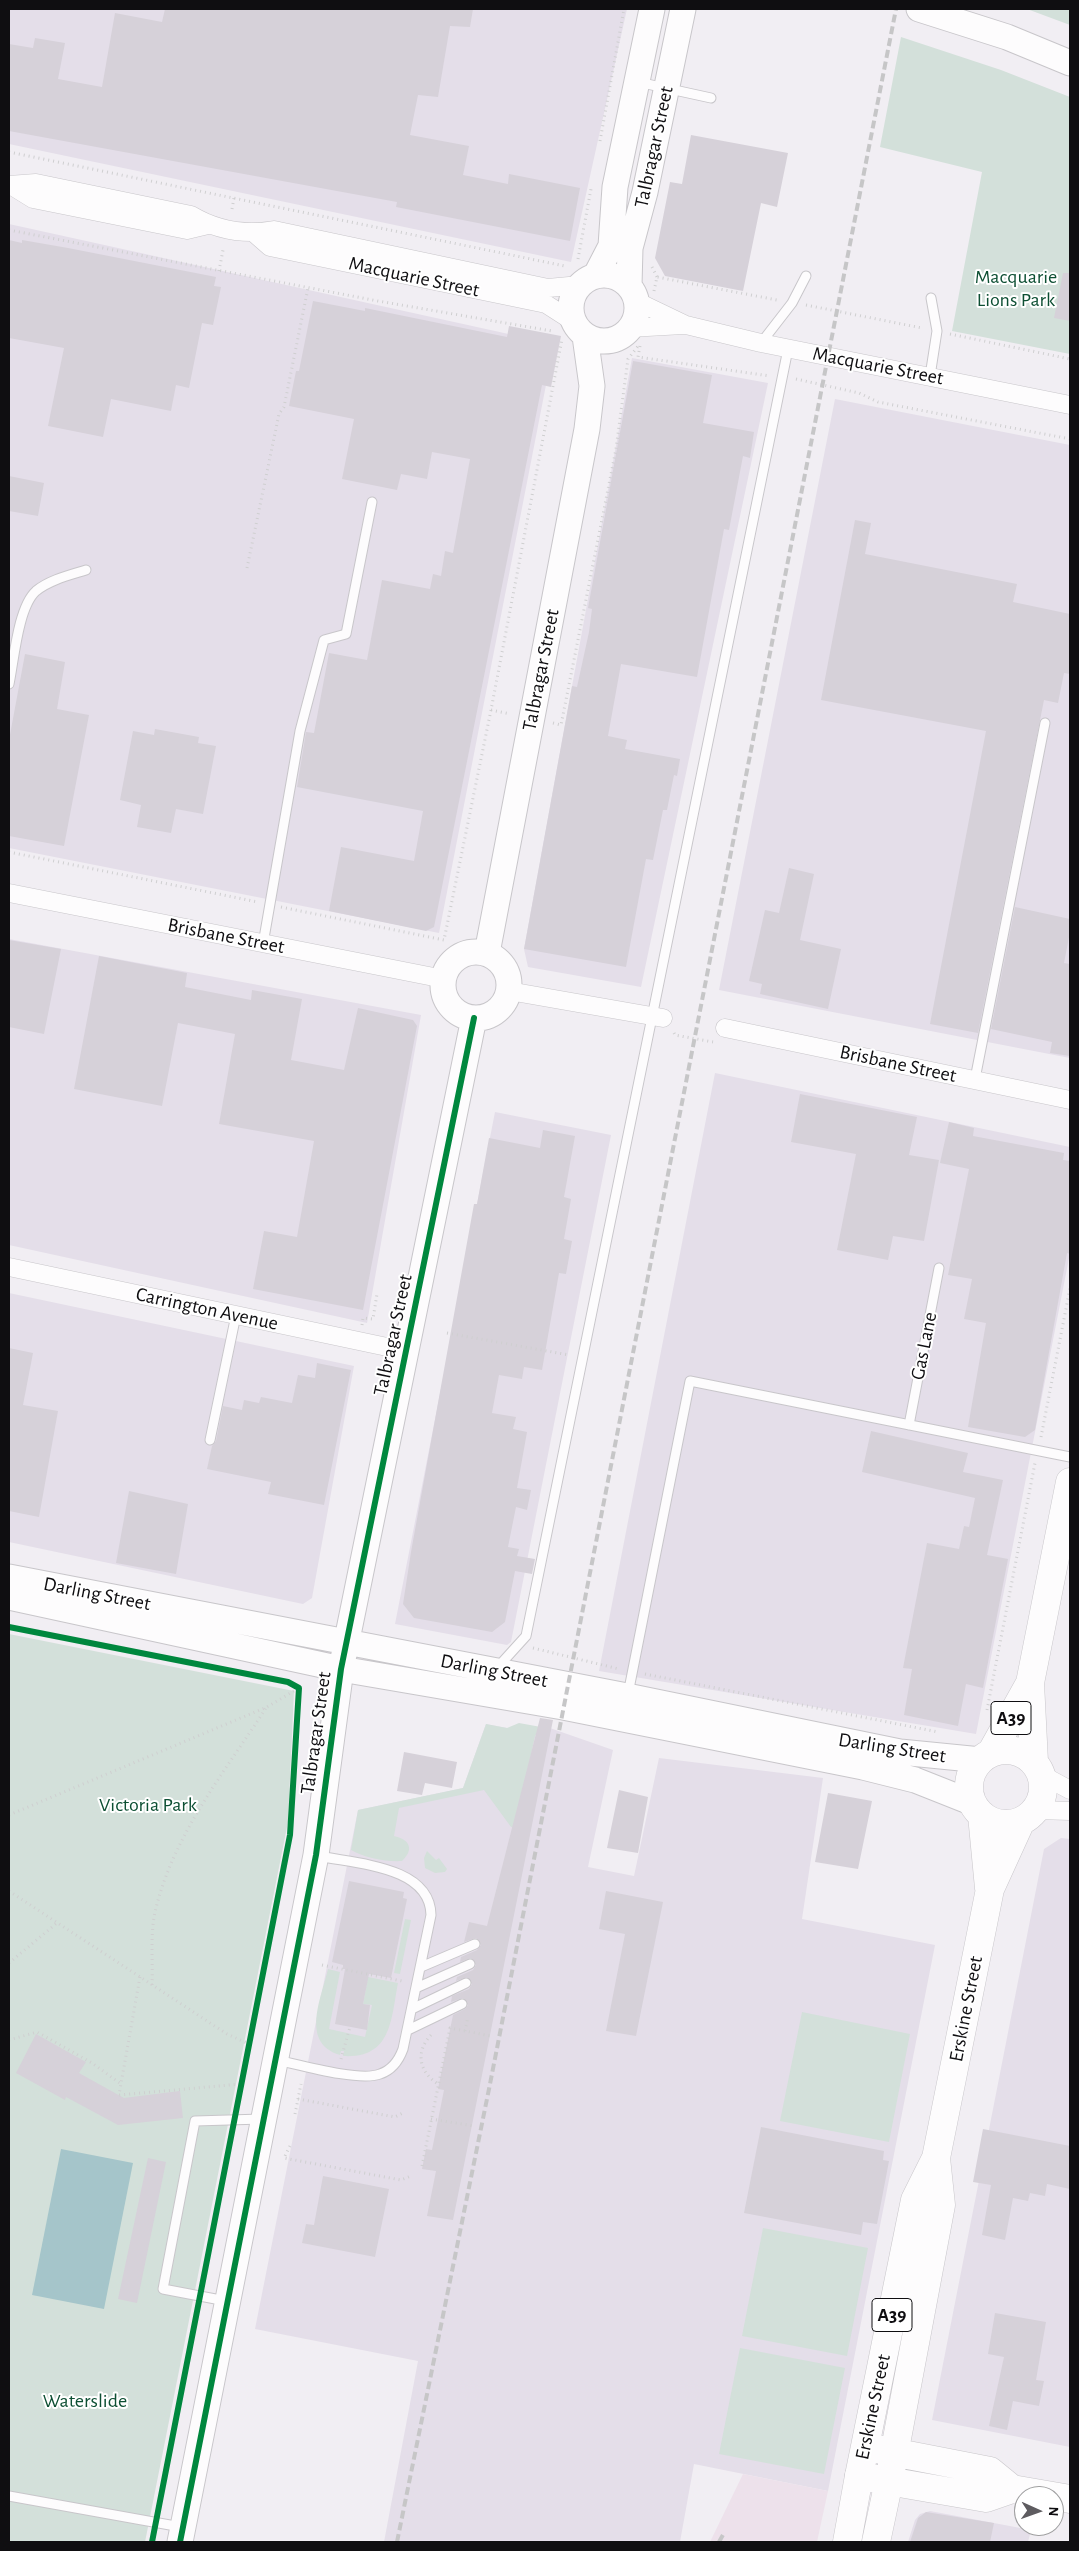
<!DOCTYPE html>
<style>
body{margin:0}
#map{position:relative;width:1079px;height:2551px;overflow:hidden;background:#f1eef3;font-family:"Alegreya Sans",sans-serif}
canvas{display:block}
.frame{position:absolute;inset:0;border:10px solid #0f0e11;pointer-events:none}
.north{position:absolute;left:1014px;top:2486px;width:50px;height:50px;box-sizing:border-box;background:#fff;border:1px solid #9f9fa0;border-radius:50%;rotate:92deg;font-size:14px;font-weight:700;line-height:20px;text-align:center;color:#0f0e11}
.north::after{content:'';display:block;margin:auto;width:18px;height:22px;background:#5e5c60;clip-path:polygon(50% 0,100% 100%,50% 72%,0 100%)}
</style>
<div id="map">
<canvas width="1079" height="2551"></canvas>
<div class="frame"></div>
<div class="north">N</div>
</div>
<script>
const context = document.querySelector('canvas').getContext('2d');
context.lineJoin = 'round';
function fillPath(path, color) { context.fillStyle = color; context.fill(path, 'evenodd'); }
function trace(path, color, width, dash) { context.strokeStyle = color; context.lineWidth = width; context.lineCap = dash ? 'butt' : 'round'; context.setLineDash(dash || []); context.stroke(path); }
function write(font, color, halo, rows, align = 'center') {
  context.font = font + ' "Alegreya Sans",sans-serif'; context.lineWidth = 4; context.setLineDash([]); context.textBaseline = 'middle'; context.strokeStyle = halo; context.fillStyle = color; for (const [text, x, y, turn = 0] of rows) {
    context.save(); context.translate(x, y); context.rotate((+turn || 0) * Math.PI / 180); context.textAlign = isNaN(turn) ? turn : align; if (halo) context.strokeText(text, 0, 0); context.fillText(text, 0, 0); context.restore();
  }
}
fillPath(new Path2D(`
 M 9,9 L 627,9 L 571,262 L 9,144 Z
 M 9,224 L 554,344 L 439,933 L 9,848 Z
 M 632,358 L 768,383 L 641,987 L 528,967 L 524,949 Z
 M 835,399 L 1070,445 L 1070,1058 L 719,990 Z
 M 9,939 L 421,1015 L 367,1323 L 9,1245 Z
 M 715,1073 L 1070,1147 L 1070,1253 L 976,1734 L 599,1671 Z
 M 495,1112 L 611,1135 L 511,1642 L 507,1645 L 395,1624 Z
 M 9,1293 L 354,1366 L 312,1598 L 303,1604 L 9,1542 Z
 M 486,1724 L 507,1728 L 547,1727 L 613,1750 L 588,1867 L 634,1876 L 659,1758 L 823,1778 L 802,1919 L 935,1945 L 828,2491 L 694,2464 L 680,2542 L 384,2542 L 418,2361 L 255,2329 L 358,1810 L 463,1788 Z
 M 1061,1838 L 1070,1839 L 1070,2447 L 932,2420 L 1044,1849 Z
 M 930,2511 L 1031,2530 L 1028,2542 L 908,2542 L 915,2520 L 920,2514 Z`), '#e4dee9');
fillPath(new Path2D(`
 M 743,2474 L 828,2491 L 817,2542 L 710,2542 Z`), '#ede1eb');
fillPath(new Path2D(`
 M 1027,9 L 1070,9 L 1070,25 Z
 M 901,37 L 1001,70 L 1070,97 L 1070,354 L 952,331 L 982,172 L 880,147 Z
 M 9,1634 L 294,1691 L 288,1822 L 145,2542 L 9,2542 Z
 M 519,1723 L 541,1727 L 535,1736 L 515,1828 L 511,1827 L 484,1790 L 399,1808 L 394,1836 C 409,1839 415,1849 402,1861 C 386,1862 365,1858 351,1850 L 358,1810 L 463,1788 L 486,1724 L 507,1728 Z
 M 427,1851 L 436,1860 L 439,1858 L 447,1869 L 445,1872 L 435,1873 L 425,1868 L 424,1858 Z
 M 405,1919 L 411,1920 L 400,1974 L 394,1973 Z
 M 328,1969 L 340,1972 L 329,2029 L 365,2037 L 372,2005 L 363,2004 L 368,1977 L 398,1983 C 391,2019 392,2059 343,2056 L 344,2051 L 341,2051 L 340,2055 C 300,2043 321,1999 328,1969 Z
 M 802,2012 L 910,2034 L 889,2142 L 780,2121 Z
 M 763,2228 L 868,2248 L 847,2356 L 742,2336 Z
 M 740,2348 L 845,2368 L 824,2474 L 719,2454 Z`), '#d3e0da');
fillPath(new Path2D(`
 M 61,2149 L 133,2163 L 104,2309 L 32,2295 Z`), '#a5c5ca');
fillPath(new Path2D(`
 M 165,9 L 473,9 L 470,27 L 450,26 L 438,97 L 418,95 L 410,135 L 469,146 L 463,175 L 508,184 L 509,174 L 580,188 L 570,241 L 396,207 L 397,202 L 9,131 L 9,44 L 33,48 L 35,38 L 65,43 L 58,79 L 102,87 L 115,13 L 162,22 Z
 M 691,135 L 788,153 L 777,207 L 761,203 L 743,291 L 665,276 L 655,258 L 670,182 L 682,184 Z
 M 9,240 L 22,243 L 22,240 L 68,248 L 216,277 L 214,286 L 221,287 L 213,325 L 202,323 L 189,388 L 176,385 L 171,411 L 111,399 L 103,437 L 48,426 L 64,348 L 9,338 Z
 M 1063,273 L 1070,273 L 1070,321 L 1054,318 Z
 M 313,301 L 365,311 L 365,308 L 507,337 L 509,326 L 561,336 L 551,387 L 542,385 L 434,927 L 426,931 L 329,911 L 341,847 L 414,861 L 423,811 L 297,787 L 306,732 L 314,733 L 329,653 L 367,660 L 382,580 L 430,589 L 433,574 L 441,576 L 445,551 L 453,553 L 470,459 L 432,452 L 427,479 L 401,474 L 397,490 L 342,479 L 354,419 L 289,406 L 296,371 L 299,371 Z
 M 633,361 L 712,375 L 703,423 L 754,432 L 750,458 L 743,456 L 729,530 L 724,529 L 697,677 L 621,664 L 608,736 L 627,740 L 625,749 L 680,759 L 677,776 L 674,775 L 667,810 L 663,810 L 653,860 L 646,859 L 626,967 L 524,949 L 572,686 L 577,687 L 589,632 L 592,609 L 588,608 Z
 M 9,476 L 44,483 L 38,516 L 9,511 Z
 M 855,520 L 871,523 L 865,554 L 1017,584 L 1013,602 L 1070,614 L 1070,674 L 1064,673 L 1058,703 L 1044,700 L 978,1033 L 930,1024 L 986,731 L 821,700 Z
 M 25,654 L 65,662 L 57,709 L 89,715 L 64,846 L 9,836 L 9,740 Z
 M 155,729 L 199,737 L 198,743 L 216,746 L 203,814 L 176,809 L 171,833 L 137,827 L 141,805 L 120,800 L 133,731 L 154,735 Z
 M 789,868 L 814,874 L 800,940 L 841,949 L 828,1009 L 760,994 L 762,984 L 749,981 L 765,910 L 779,913 Z
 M 1015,907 L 1070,919 L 1070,932 L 1064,963 L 1070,964 L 1070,1056 L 1050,1053 L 1052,1042 L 991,1029 Z
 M 9,940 L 61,949 L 44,1034 L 9,1027 Z
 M 99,956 L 187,973 L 185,987 L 251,1000 L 252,990 L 302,999 L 291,1060 L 344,1070 L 358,1008 L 413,1020 L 417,1026 L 363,1310 L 253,1289 L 264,1231 L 297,1237 L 314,1141 L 219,1124 L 235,1034 L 178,1023 L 162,1106 L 74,1089 Z
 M 800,1094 L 917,1117 L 909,1155 L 939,1160 L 924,1241 L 893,1236 L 888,1260 L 837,1250 L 856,1154 L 791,1142 Z
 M 949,1122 L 974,1128 L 973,1136 L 1064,1153 L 1063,1160 L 1070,1161 L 1070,1254 L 1067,1253 L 1035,1430 L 1025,1437 L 968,1427 L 986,1323 L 964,1319 L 972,1279 L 948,1275 L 969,1169 L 940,1163 Z
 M 543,1130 L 575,1136 L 564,1197 L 571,1199 L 564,1239 L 572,1241 L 566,1274 L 559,1273 L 542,1370 L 524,1367 L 522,1379 L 499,1375 L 492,1413 L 516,1417 L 513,1429 L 527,1432 L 517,1488 L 531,1490 L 527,1510 L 516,1507 L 508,1547 L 519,1549 L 517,1556 L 535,1559 L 532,1574 L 515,1571 L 505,1622 L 492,1632 L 414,1618 L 403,1604 L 411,1552 L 474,1204 L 477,1204 L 489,1138 L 540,1148 Z
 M 9,1348 L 33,1353 L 23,1405 L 58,1411 L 39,1517 L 9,1511 Z
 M 317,1363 L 351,1370 L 324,1505 L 268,1494 L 271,1482 L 207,1469 L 212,1446 L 216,1441 L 223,1406 L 242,1410 L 244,1400 L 259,1403 L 261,1397 L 292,1403 L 298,1375 L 315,1378 Z
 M 871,1431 L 968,1453 L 963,1472 L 1003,1480 L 987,1555 L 1008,1559 L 983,1688 L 966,1684 L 958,1726 L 904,1715 L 912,1669 L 903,1668 L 927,1543 L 959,1549 L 964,1526 L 969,1527 L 975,1498 L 862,1472 Z
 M 129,1491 L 188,1504 L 176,1574 L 116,1563 Z
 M 540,1718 L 553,1720 L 453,2220 L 427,2216 L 436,2171 L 422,2169 L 426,2149 L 432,2150 L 444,2090 L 438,2089 L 453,2015 L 465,2009 L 468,2005 L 463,1998 L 451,2002 L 452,1996 L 469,1989 L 472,1984 L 467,1977 L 456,1981 L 457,1977 L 473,1970 L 476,1965 L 471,1958 L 460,1962 L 461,1957 L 477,1950 L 481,1945 L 476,1938 L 464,1942 L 469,1922 L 487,1926 Z
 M 404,1752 L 457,1762 L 452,1788 L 425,1783 L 422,1795 L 397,1791 Z
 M 619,1790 L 648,1797 L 638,1853 L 607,1848 Z
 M 828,1793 L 872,1801 L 858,1869 L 815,1862 Z
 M 349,1881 L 404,1892 L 403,1898 L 407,1899 L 391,1978 L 369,1974 L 363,2004 L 370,2005 L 367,2030 L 335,2024 L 345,1969 L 343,1969 L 343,1965 L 332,1962 Z
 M 606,1891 L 663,1902 L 636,2036 L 606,2031 L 625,1934 L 599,1929 Z
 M 36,2034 L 86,2062 L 79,2073 L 124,2098 L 180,2091 L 183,2118 L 118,2125 L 66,2097 L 65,2100 L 16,2073 Z
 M 761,2127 L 884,2151 L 883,2160 L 889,2161 L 877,2224 L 863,2222 L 861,2235 L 744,2213 Z
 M 983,2129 L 1070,2146 L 1070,2189 L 1047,2184 L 1045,2196 L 1030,2193 L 1028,2201 L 1013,2198 L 1005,2240 L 982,2235 L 991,2185 L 973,2182 Z
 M 148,2158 L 166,2162 L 137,2303 L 118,2299 Z
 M 323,2176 L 389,2189 L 375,2257 L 302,2243 L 306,2224 L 314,2225 Z
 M 995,2313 L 1046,2322 L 1036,2380 L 1044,2381 L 1039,2406 L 1013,2401 L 1007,2430 L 989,2426 L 1004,2357 L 988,2354 Z
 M 926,2512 L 994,2523 L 990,2542 L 910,2542 L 918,2518 Z`), '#d6d1d9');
const lane = new Path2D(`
 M 638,82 L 711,98
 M 761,343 L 792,303 L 806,276
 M 930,376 L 937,331 L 931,298
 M 9,684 C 14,660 18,607 36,591 C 49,580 70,575 86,570
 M 263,944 L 300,731 L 324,640 L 346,634 L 372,502
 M 975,1079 L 1045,723
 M 909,1425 L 939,1268
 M 210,1440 L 236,1315
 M 497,1668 L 526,1636 L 788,349
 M 628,1694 L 690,1381 L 1070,1457
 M 421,1967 L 475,1944
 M 416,1988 L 470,1964
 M 412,2009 L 466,1983
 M 408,2030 L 462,2004
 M 277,2060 C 300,2065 360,2082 380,2074 C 392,2070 399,2060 403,2049 L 431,1915 C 430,1866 356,1864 319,1856
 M 226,2301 L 163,2289 L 195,2121 L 262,2119
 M 9,2496 L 181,2527`);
const street = new Path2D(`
 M 9,185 L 36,183 L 191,215 C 216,230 245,235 274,230 L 548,288 L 580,285
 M 12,186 L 33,199 L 187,230 L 208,225
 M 254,233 L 270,247 L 546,304 L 574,322
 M 636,301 L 686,325 L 761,343 L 1070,405
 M 629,328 L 683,325
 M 9,893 L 444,979
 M 509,991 L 663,1018
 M 725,1028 L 1070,1100
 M 9,1267 L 406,1351
 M 1042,1775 L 1070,1790
 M 1036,1810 L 1070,1811`);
const secondary = new Path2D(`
 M 919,9 L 1007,37 L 1070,63
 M 596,275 L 611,246 L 615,187 L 652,9
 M571 308a33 33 0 1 1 66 0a33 33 0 1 1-66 0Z
 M 629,286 L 630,248 L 645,192 L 683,9
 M443 985a33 33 0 1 1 66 0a33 33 0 1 1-66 0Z
 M 487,953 L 587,429 L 592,386 L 585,336
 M 9,1577 L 627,1696 L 900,1752 L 981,1760
 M 9,1597 L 341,1669 L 563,1707 L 863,1767 L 915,1780 L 973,1803
 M 180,2542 L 316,1855 L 341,1669 L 474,1018`);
const primary = new Path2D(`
 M 847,2542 L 859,2476
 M 876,2542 L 889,2481`);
const highway = new Path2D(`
 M969 1787a37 37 0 1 1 74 0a37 37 0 1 1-74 0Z
 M 991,1753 L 1030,1683
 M 1034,1762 L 1030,1683 L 1070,1482
 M 982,1815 L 989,1888
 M 1021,1821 L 990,1889 L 936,2158 L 915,2200 L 859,2476 L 986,2498 L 1012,2489 L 1070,2499
 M 877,2449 L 990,2471 L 1012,2489
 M 889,2481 L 941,2205 L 936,2158`);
trace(lane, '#c8c6ca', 11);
trace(street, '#c8c6ca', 19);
trace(secondary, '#c8c6ca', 27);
trace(primary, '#c8c6ca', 29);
trace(highway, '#c8c6ca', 29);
trace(new Path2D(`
 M 600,141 L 624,9
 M 9,152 L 565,266
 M 232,209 L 234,198
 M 9,230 L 378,301 L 552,331
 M 578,259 L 591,189
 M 652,267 L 657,277
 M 219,271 L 223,250
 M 654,291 L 657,277 L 777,300
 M 806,305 L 922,328
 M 950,334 L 1070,359
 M 640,346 L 638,357 L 770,376
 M 796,379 L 859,393 L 878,402 L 1070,439
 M 247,568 L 279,414 L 284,407 L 308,288
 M 491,710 L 510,714
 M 553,723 L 561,725 L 616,449 L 628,359 L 639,345
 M 9,852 L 258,902
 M 281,907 L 444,940 L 491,710 L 562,339
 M 674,1033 L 675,1035 L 713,1042
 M 362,1325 L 363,1318 L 373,1319 L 377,1294
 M 447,1333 L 569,1355
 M 1041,1437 L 1070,1288
 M 533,1648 L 619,1669
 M 645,1674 L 938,1732
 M 987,1710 L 1035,1463
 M 9,1815 L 267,1707 L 299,1688
 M 9,1891 L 227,2034 L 249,2044
 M 9,1963 L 57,1923
 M 322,1965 L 402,1981
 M 140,1977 L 119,2095 L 241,2084
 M 152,1985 C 153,1962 150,1935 155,1912 C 173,1835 224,1773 266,1708
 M 465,2031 L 468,2017
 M 431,2035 C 415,2052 419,2072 438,2084
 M 9,2040 L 37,2032 L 92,2063 L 121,2084
 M 341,2059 L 350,2027
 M 298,2099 L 395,2117 L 403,2113
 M 295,2114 L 301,2084
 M 431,2119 L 474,2126
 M 290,2146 L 284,2158 L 401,2180 L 411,2176
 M 422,2166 L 450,2028 L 491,2036`), '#cfcfd0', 3, [1, 4]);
trace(lane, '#fdfcfd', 9);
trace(street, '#fdfcfd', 18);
trace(secondary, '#fdfcfd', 25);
trace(primary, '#fdfcfd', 28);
trace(highway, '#fdfcfd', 28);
trace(new Path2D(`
 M 397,2542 L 490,2084 L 896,9
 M 719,2542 L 724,2533`), '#c6c6c7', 4, [8, 4]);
trace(new Path2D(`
 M 9,1627 L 288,1682 L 299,1688 L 290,1835 L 152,2542
 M 180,2542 L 316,1855 L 341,1669 L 474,1018`), '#00873e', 6);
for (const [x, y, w] of [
 [1011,1718,40],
 [892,2315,40]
]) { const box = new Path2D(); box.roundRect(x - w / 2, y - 16.5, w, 33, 4); context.fillStyle = '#fff'; context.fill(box); trace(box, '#0f0e11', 1); }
write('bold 19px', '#0f0e11', null, [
 ["A39",1011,1718],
 ["A39",892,2315]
]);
write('20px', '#0f0e11', '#fff', [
 ["Talbragar Street",654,147,-78],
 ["Macquarie Street",414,277,12],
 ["Macquarie Street",878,366,11],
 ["Talbragar Street",541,670,-79],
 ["Brisbane Street",226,936,11],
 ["Brisbane Street",898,1064,12],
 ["Carrington Avenue",207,1309,12],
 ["Talbragar Street",393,1335,-78],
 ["Gas Lane",924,1346,-79],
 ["Darling Street",97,1594,11],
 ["Darling Street",494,1671,11],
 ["Talbragar Street",316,1733,-82],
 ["Darling Street",892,1748,9],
 ["Erskine Street",966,2009,-79],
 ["Erskine Street",873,2407,-78]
]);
write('20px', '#0d4f33', '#fff', [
 ["Macquarie",1016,277],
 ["Lions Park",1016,300],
 ["Victoria Park",148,1805],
 ["Waterslide",85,2401]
]);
</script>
